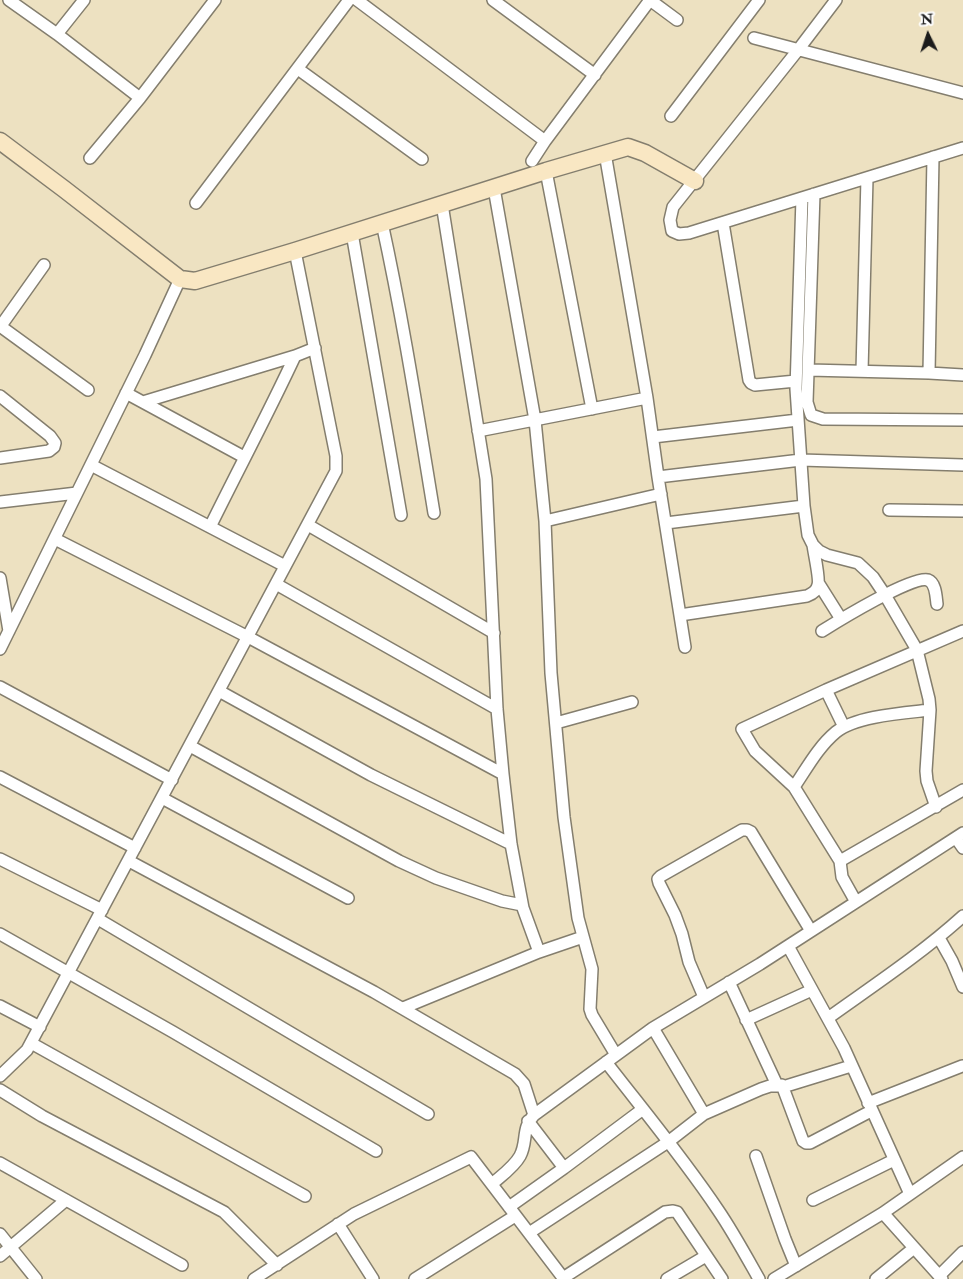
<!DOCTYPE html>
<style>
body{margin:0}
#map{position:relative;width:963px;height:1279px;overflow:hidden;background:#ede1c1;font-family:"IM FELL Double Pica",serif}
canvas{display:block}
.north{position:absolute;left:903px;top:10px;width:50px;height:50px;-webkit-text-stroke:4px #fff;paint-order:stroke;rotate:356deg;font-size:14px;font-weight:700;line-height:20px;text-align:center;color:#1c1c1c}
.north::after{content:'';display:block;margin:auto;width:18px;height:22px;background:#1c1c1c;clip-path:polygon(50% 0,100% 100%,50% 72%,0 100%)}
</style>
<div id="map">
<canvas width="963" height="1279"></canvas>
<div class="north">N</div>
</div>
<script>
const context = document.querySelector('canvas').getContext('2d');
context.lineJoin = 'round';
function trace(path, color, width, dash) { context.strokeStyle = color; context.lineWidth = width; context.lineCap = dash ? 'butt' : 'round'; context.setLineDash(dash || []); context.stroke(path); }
const street = new Path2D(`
 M 9,0 L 57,34 L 140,98
 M 357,0 L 545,141
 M 493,0 L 595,75
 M 650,0 L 677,20
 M 836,0 L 798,50 L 673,207 L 670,220 L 672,231 L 679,234 L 689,233 L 963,148
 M 57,34 L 84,0
 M 754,38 L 963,93
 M 298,69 L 422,159
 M 671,116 L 759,0
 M 605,153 L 647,398 L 658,477 L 685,647
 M 933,157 L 929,373 L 963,375
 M 90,158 L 140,98 L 215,0
 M 532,161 L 545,141 L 650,0
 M 546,171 L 592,409
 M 494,188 L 535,420 L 545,521 L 551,673 L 564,817 L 578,918 L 592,969 L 590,1009 L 592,1015 L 616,1055
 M 814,194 L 807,402 L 811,415 L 823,419 L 963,420
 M 802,198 L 796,389 L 799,433 L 804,506 L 808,535 L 813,545 L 819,551 L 827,555 L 858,563 L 873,577 L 885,595 L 917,650 L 929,699 L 930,710 L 926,771 L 927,781 L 936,807
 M 196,203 L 349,0
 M 442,204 L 486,479 L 497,709 L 503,774 L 511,844 L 523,908 L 539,952
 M 382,223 C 403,319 418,416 434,513
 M 723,223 L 749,380 L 751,383 L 755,385 L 796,381
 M 352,233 L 401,515
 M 0,326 L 88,390
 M 0,327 L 44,265
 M 809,370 L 929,373
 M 862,371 L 867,178
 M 126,393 L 244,457
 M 0,396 L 50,436 L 55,443 L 54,447 L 49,451 L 0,458
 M 143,402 L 295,356
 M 478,431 L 647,398
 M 653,437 L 798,420
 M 91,465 L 285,566
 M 658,477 L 801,460 L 963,465
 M 0,502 L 77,493
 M 889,510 L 963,511
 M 545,521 L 661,494
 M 666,523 L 804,506
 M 308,525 L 494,633
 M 210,527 C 238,470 268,414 295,356 L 315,348
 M 55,539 L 248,637 L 503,774
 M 0,578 L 9,631
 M 276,584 L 497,709
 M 819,584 L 841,619
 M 680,615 L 807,596 C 812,594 817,591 818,585 C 820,579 814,553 813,545
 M 822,631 C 838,621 913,575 928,580 C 936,583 936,597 937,604
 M 0,649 L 145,355 L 180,279
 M 0,687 L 172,780
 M 826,690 L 844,727
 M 219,691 L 371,775 L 511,844
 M 556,723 L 632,702
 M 190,746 L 399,861 L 436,878 L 502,901 L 522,905
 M 0,777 L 135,848
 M 794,787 C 807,768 818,747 836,732 C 856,716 904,713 930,710
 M 162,798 L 348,898
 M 956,838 L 963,848
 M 0,859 L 102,910
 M 129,861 L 374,992 L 515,1074 L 524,1084 L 534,1115
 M 840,861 L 963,790
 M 856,902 L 842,877 L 840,861 L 794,787 L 755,751 L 742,729 L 826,690 L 963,631
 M 98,919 L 428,1114
 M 0,934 L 173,1032 L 376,1151
 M 939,938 L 952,961 L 963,987
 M 788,946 L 844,1048 L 910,1194
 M 729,982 L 777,1085
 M 704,997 L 689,962 L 682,934 L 675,915 L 659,883 L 658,879 L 661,876 L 742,830 L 747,830 L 751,832 L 811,931
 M 0,1006 L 40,1027
 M 403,1008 L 539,952 L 583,937
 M 828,1018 C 874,985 921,954 963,916
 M 746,1020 L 812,990
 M 653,1028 L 704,1114
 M 31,1043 L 305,1196
 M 606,1062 C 644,1111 684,1159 718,1210 C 733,1232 746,1256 759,1279
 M 0,1076 L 27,1050 L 336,471 L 336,456 L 295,251
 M 782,1085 L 803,1141 L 806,1143 L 810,1143 L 871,1111
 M 0,1090 L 42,1116 L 224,1212 L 277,1265
 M 868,1103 L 962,1066
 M 528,1121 L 564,1168
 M 756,1156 L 785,1239 L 796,1266
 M 0,1163 L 182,1265
 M 492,1184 C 501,1176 514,1167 520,1156 C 528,1141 521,1129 534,1115 L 653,1028 L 760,964 L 963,833
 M 813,1200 L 894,1160
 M 509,1207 L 564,1168 L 643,1109
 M 883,1213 L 942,1279
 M 338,1224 L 373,1279
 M 529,1233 L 668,1142 L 704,1114 L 761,1089 L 770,1086 L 786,1086 L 851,1066
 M 0,1234 L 36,1279
 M 0,1256 L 66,1200
 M 939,1276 L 963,1252
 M 563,1278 L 665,1212 L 673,1211 L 677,1212 L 722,1279
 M 254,1279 L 354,1214 L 471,1157 L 564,1279
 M 415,1279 L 515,1216
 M 667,1279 L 706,1256
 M 774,1279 L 883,1213 L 963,1157
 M 876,1279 L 914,1248`);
const secondary = new Path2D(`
 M 0,141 L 64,189 L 180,279 L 195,281 L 295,251 L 546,171 L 628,147 L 645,153 L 695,181`);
trace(street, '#847e6e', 14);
trace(secondary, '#847e6e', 19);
trace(street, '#fff', 11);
trace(secondary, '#f9e7c3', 16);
</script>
